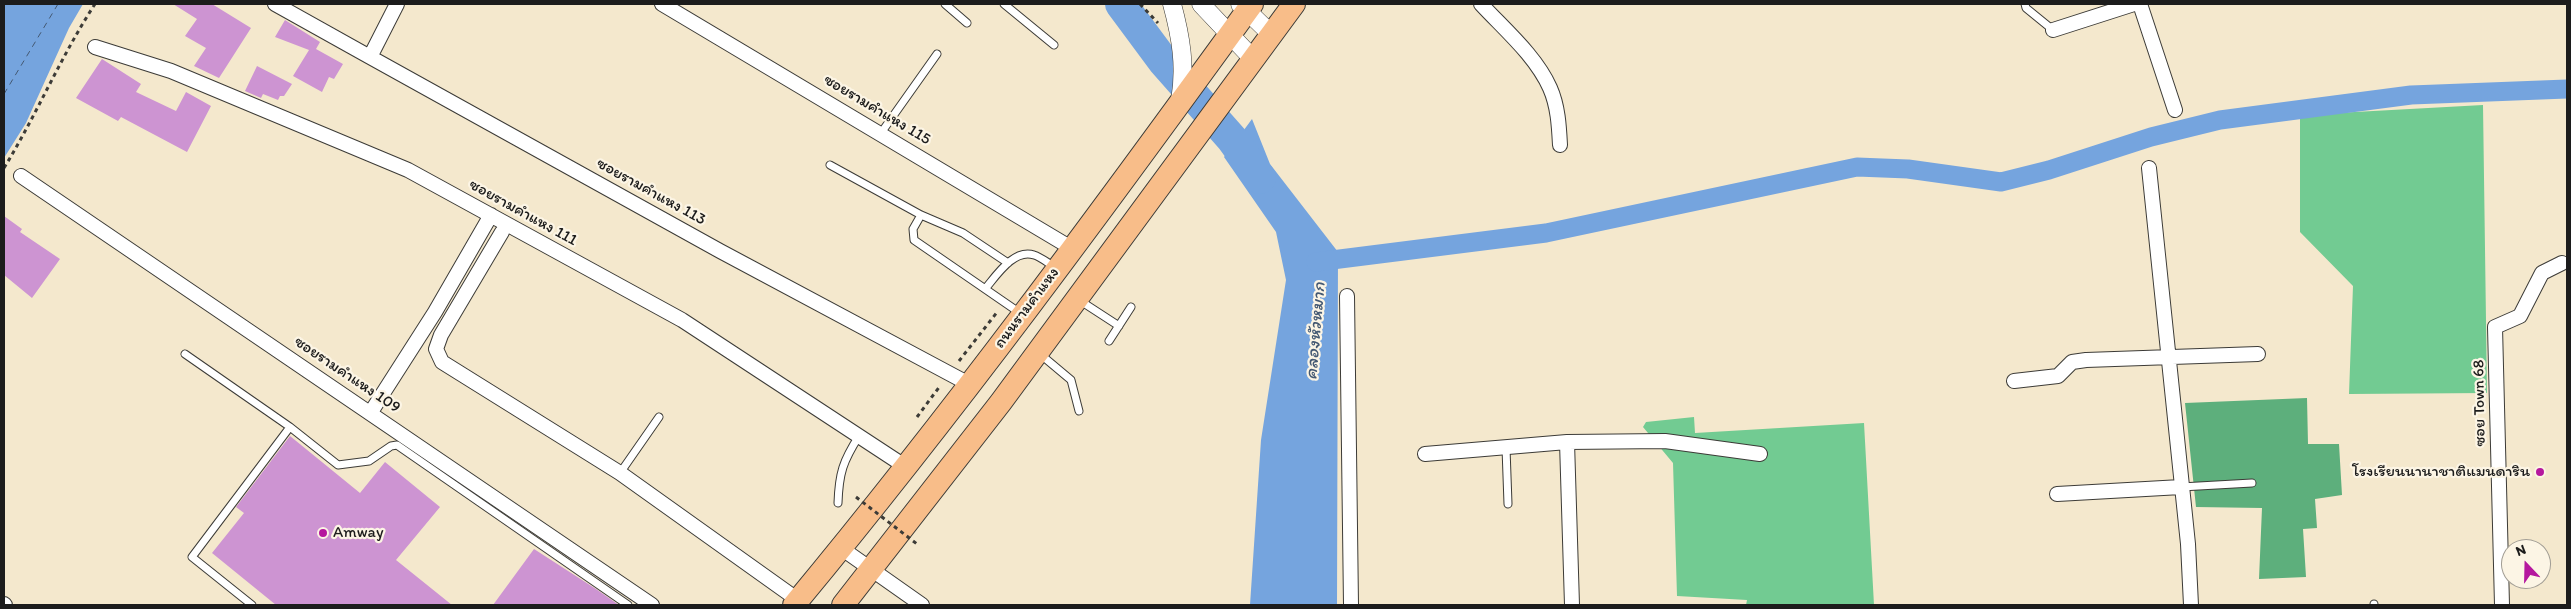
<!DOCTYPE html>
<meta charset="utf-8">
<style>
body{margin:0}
#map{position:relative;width:2571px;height:609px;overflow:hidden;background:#f4e8cd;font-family:Itim,sans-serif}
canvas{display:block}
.frame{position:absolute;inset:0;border:5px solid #1c1c1c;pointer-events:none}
.north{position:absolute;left:2501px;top:539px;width:50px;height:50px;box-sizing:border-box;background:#fcf5e5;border:1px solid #a29e95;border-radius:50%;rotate:339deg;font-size:14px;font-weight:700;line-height:20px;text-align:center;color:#1c1c1c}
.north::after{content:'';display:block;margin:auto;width:18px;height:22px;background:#b5179e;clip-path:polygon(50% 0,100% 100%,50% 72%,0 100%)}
</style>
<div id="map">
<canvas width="2571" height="609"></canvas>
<div class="frame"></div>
<div class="north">N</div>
</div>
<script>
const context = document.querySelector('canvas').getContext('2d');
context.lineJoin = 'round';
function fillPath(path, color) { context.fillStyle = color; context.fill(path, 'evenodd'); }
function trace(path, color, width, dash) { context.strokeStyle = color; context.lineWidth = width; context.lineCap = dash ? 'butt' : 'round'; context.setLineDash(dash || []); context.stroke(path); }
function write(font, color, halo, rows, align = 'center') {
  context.font = font + ' Itim,"Playpen Sans Thai",sans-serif'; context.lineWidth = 4.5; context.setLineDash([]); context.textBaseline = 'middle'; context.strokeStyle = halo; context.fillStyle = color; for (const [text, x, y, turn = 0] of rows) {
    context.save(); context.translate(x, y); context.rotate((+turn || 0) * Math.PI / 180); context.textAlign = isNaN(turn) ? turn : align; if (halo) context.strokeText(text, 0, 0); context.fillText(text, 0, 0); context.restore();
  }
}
fillPath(new Path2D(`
 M 2483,105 L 2487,393 L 2349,394 L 2353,286 L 2300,232 L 2300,115 Z
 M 1694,417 L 1695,433 L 1864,423 L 1874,605 L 1746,605 L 1747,600 L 1677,596 L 1673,463 L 1643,427 L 1646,422 Z`), '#72cb92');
fillPath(new Path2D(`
 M 2307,398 L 2308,444 L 2339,444 L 2342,495 L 2315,499 L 2317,528 L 2303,529 L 2306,577 L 2259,579 L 2262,508 L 2196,507 L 2185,403 Z`), '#5daf7c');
fillPath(new Path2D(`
 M 4,4 L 83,4 L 69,28 L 26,123 L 4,158 Z
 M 1252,119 L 1270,164 L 1338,252 L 1337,605 L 1250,605 L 1261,440 L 1286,280 L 1276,232 L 1224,157 Z`), '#75a4de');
trace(new Path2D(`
 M 1316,262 L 1546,233 L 1857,167 L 1908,169 L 2001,182 L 2049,170 L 2151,137 L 2220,120 L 2411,95 L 2567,89`), '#75a4de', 19);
trace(new Path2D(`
 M 1121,4 L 1164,62 L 1232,139 L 1260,178`), '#75a4de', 32);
trace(new Path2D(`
 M 4,94 L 58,4`), '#445973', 1, [6, 5]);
fillPath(new Path2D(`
 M 173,4 L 212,4 L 251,28 L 219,78 L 194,66 L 206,48 L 185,36 L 197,19 Z
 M 285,20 L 320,42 L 316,49 L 343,64 L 334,79 L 329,77 L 322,92 L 293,76 L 309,50 L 275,37 Z
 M 102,59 L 141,84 L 136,92 L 176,111 L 186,92 L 211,106 L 187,152 L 121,117 L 118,121 L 76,98 Z
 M 257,66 L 292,84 L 284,96 L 280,96 L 278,100 L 263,94 L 261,98 L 245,91 Z
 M 4,216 L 22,229 L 20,232 L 60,259 L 32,298 L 4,275 Z
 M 290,436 L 360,493 L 385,462 L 440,507 L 396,560 L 452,605 L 276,605 L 212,553 L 244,513 L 236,507 Z
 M 534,549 L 596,589 L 619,605 L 493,605 Z`), '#cd94d2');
const service = new Path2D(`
 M 945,4 L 967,23
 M 1004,4 L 1054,45
 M 2025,4 L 2026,8 L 2053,30
 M 881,133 L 937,54
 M 830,165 L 921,215 L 963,233 L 1008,263
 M 921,215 L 913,229 L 914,240 L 1020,313
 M 985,289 C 996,276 1014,248 1034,255 C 1041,257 1049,264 1055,267
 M 1079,300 L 1119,326
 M 1109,341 L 1131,307
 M 185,354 L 290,427
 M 1040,354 L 1071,380 L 1079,411
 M 1506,448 L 1508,504
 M 620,473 L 659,417
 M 2181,487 L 2252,483
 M 838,503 C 839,473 843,461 859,436
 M 2374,604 L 2374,605
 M 252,605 L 192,557 L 290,427 L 338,465 L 369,461 L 391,446 L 397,445 L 628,605`);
const minor = new Path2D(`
 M 275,4 L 370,57
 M 397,4 L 370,57 L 720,251 L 969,384
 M 662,4 L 1073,249
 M 1481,4 C 1504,29 1536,56 1550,88 C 1558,106 1559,126 1560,145
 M 2140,4 L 2175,110
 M 2053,30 L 2134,4
 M 95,47 L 171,71 L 408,170 L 682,320 L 906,467
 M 2149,168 L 2188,544 L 2191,605
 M 21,176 L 652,605
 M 502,232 L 441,335 L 436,349 L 442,362 L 620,473 L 798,600
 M 1347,296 L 1351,605
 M 2014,381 L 2058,376 L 2072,362 L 2086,360 L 2258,354
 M 371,412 L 435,312 L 491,215
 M 1425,454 L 1567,442
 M 2057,494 L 2181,487
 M 841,548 L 922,605
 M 4,604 L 5,605
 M 1572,605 L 1567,442 L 1665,441 L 1760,454
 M 2502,605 L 2495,327 L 2520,316 L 2542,273 L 2562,263`);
const tertiary = new Path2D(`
 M 1172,4 C 1181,37 1186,67 1180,101
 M 1201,4 L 1254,60
 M 1240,4 L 1272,35`);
const primary = new Path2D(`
 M 794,605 C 955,411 1104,208 1252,4
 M 843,605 L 1001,402 L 1294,4`);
trace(service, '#3c3b37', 9);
trace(minor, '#3c3b37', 16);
trace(tertiary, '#3c3b37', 19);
trace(primary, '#3c3b37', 24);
trace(new Path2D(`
 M 1140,4 L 1158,23
 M 4,168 C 37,114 61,56 95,4
 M 959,361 L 998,311
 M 917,417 L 940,386`), '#3c3b37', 3, [4, 4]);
trace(service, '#fff', 7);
trace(minor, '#fff', 14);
trace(tertiary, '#fff', 18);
trace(primary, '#f8bd89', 22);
trace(new Path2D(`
 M 856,497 L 917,544`), '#3c3b37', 3, [4, 4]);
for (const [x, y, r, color] of [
 [2540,472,5,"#b5179e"],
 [323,533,5,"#b5179e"]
]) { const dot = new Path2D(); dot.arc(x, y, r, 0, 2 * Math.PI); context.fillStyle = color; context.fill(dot); trace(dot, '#fcf5e5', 2); }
write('16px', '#1c1c1c', '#fcf5e5', [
 ["ซอยรามคำแหง 115",877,110,31],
 ["ซอยรามคำแหง 113",651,192,29],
 ["ซอยรามคำแหง 111",523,213,29],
 ["ถนนรามคำแหง",1027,308,-53],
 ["ซอยรามคำแหง 109",347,375,34],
 ["ซอย Town 68",2480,403,-91]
]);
write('16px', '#1c1c1c', '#fcf5e5', [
 ["โรงเรียนนานาชาติแมนดาริน",2530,472],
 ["Amway",333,533,"left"]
], 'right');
write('italic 18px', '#445973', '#fcf5e5', [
 ["คลองหัวหมาก",1316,331,-85]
]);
</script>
